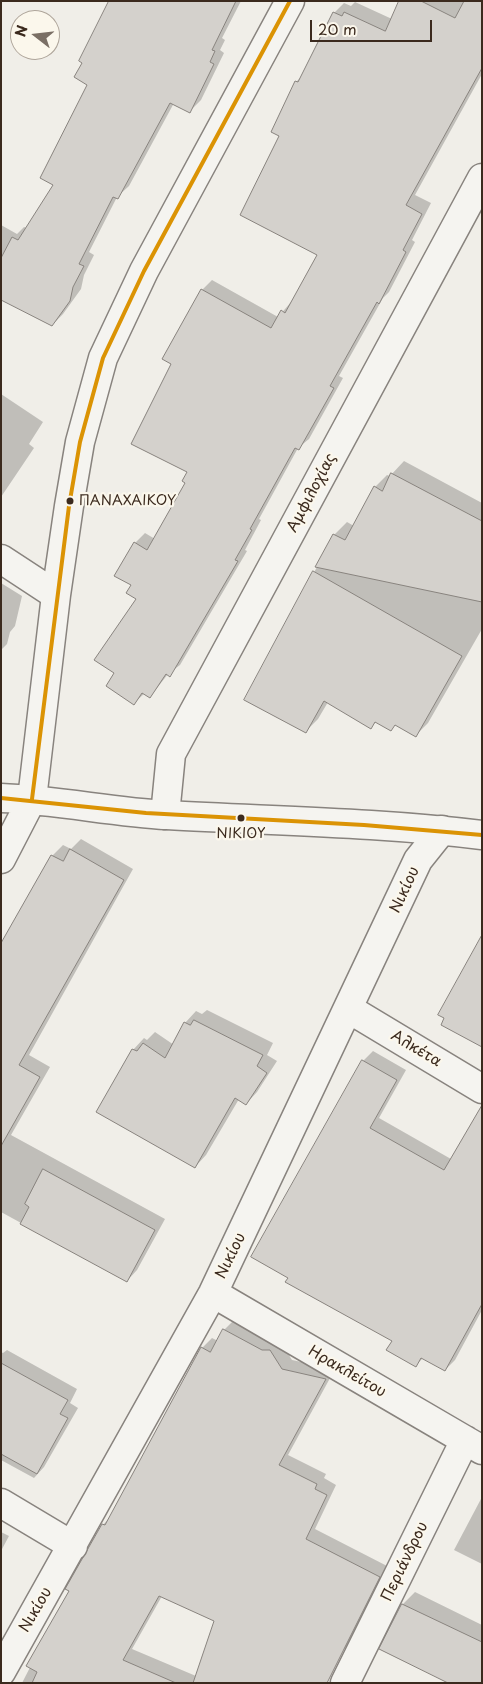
<!DOCTYPE html>
<meta charset="utf-8">
<style>
body{margin:0}
#map{position:relative;width:483px;height:1684px;overflow:hidden;background:#f0eee8;font-family:"Playpen Sans",sans-serif}
canvas{display:block}
.frame{position:absolute;inset:0;border:2px solid #3b2a1e;pointer-events:none}
.north{position:absolute;left:10px;top:10px;width:50px;height:50px;box-sizing:border-box;background:#fbf7ec;border:1px solid #aea59a;border-radius:50%;rotate:286deg;font-size:14px;font-weight:700;line-height:20px;text-align:center;color:#3b2a1e}
.north::after{content:'';display:block;margin:auto;width:18px;height:22px;background:#7a6f65;clip-path:polygon(50% 0,100% 100%,50% 72%,0 100%)}
.scale{position:absolute;left:310px;top:20px;width:122px;height:22px;box-sizing:border-box;border:2px solid #3b2a1e;border-top:0;padding-left:6px;font-size:15px;line-height:18px;white-space:nowrap;color:#3b2a1e;-webkit-text-stroke:4px #fbf7ec;paint-order:stroke}
</style>
<div id="map">
<canvas width="483" height="1684"></canvas>
<div class="frame"></div>
<div class="north">N</div>
<div class="scale">20 m</div>
</div>
<script>
const context = document.querySelector('canvas').getContext('2d');
context.lineJoin = 'round';
function fillPath(path, color) { context.fillStyle = color; context.fill(path, 'evenodd'); }
function trace(path, color, width, dash) { context.strokeStyle = color; context.lineWidth = width; context.lineCap = dash ? 'butt' : 'round'; context.setLineDash(dash || []); context.stroke(path); }
function write(font, color, halo, rows, align = 'center') {
  context.font = font + ' "Playpen Sans",sans-serif'; context.lineWidth = 4.5; context.setLineDash([]); context.textBaseline = 'middle'; context.strokeStyle = halo; context.fillStyle = color; for (const [text, x, y, turn = 0] of rows) {
    context.save(); context.translate(x, y); context.rotate((+turn || 0) * Math.PI / 180); context.textAlign = isNaN(turn) ? turn : align; if (halo) context.strokeText(text, 0, 0); context.fillText(text, 0, 0); context.restore();
  }
}
fillPath(new Path2D(`
 M 111,1 L 241,1 L 222,38 L 225,40 L 220,50 L 224,53 L 201,100 L 190,111 L 174,103 L 129,186 L 117,197 L 89,252 L 94,255 L 84,275 L 81,289 L 63,314 L 52,325 L 1,299 L 1,225 L 17,234 L 24,227 L 27,228 L 55,184 L 89,84 Z
 M 400,1 L 482,1 L 482,74 L 415,195 L 431,203 L 412,240 L 415,242 L 389,292 L 383,298 L 339,376 L 343,378 L 309,439 L 298,448 L 259,519 L 261,520 L 245,550 L 247,551 L 180,665 L 168,674 L 150,697 L 145,693 L 134,703 L 116,673 L 137,598 L 132,585 L 135,543 L 145,533 L 155,539 L 187,483 L 188,472 L 172,364 L 202,290 L 212,280 L 278,317 L 292,301 L 319,254 L 281,135 L 296,82 L 304,74 L 334,13 L 344,3 L 351,6 L 355,2 L 392,19 Z
 M 1,394 L 43,422 L 29,444 L 34,448 L 1,497 Z
 M 404,461 L 482,503 L 482,629 L 428,723 L 416,735 L 396,724 L 391,729 L 377,721 L 371,727 L 328,702 L 318,719 L 305,732 L 246,700 L 334,535 L 347,522 L 354,526 L 375,487 L 387,475 L 390,476 Z
 M 1,583 L 22,596 L 15,626 L 10,632 L 7,644 L 1,650 Z
 M 81,839 L 133,869 L 29,1055 L 50,1067 L 11,1135 L 165,1219 L 137,1270 L 127,1281 L 1,1212 L 1,945 L 52,856 L 63,845 L 71,849 Z
 M 207,1010 L 273,1043 L 267,1055 L 277,1061 L 257,1092 L 246,1104 L 239,1099 L 206,1155 L 195,1167 L 133,1050 L 144,1038 L 147,1040 L 155,1032 L 174,1045 L 185,1023 L 196,1011 L 202,1014 Z
 M 373,1051 L 406,1070 L 379,1118 L 451,1159 L 466,1133 L 476,1123 L 482,1310 L 455,1360 L 445,1370 L 423,1358 L 416,1365 L 394,1340 L 287,1281 L 363,1061 Z
 M 234,1320 L 280,1341 L 292,1360 L 335,1369 L 288,1455 L 326,1474 L 324,1478 L 336,1485 L 315,1529 L 389,1567 L 352,1641 L 342,1651 L 295,1683 L 22,1683 L 103,1525 L 111,1516 L 202,1348 L 212,1338 L 218,1341 L 224,1330 ZM 162,1596 L 215,1620 L 196,1676 L 132,1649 Z
 M 7,1350 L 77,1389 L 70,1403 L 78,1408 L 44,1467 L 34,1478 L 1,1460 L 1,1352 L 3,1353 Z
 M 482,1497 L 482,1564 L 454,1550 Z
 M 1,1532 L 9,1536 L 1,1551 Z
 M 415,1592 L 482,1625 L 482,1683 L 403,1604 Z`), '#0003');
const building = new Path2D(`
 M 109,1 L 236,1 L 212,50 L 215,51 L 210,62 L 214,64 L 190,113 L 170,103 L 118,199 L 113,197 L 79,264 L 84,266 L 73,287 L 70,301 L 52,326 L 1,300 L 1,258 L 12,237 L 18,240 L 53,185 L 40,178 L 87,85 L 74,77 L 82,63 L 79,61 Z
 M 399,1 L 421,1 L 455,18 L 464,1 L 482,1 L 482,68 L 406,205 L 422,214 L 403,250 L 406,252 L 379,304 L 377,302 L 330,386 L 334,388 L 299,450 L 295,448 L 250,529 L 252,530 L 235,560 L 238,561 L 170,677 L 166,674 L 150,698 L 142,693 L 134,705 L 106,686 L 114,673 L 94,660 L 136,599 L 126,593 L 131,585 L 114,576 L 134,542 L 147,550 L 185,483 L 182,481 L 187,472 L 131,444 L 171,364 L 162,359 L 201,289 L 271,328 L 281,310 L 285,313 L 317,255 L 240,215 L 279,136 L 271,132 L 295,81 L 298,82 L 333,12 L 342,16 L 344,12 L 385,31 Z
 M 391,473 L 482,521 L 482,602 L 315,567 L 333,534 L 345,540 L 374,486 L 382,491 Z
 M 313,571 L 462,656 L 416,737 L 395,725 L 391,731 L 375,722 L 371,729 L 324,701 L 306,733 L 244,700 Z
 M 70,849 L 124,880 L 19,1065 L 40,1077 L 1,1146 L 1,943 L 51,855 L 63,861 Z
 M 482,935 L 482,1047 L 441,1025 L 444,1018 L 438,1015 Z
 M 194,1020 L 263,1055 L 257,1066 L 267,1073 L 246,1105 L 235,1098 L 195,1168 L 96,1112 L 132,1049 L 137,1051 L 143,1043 L 165,1058 L 184,1022 L 190,1025 Z
 M 362,1060 L 397,1080 L 370,1128 L 444,1170 L 482,1105 L 482,1304 L 445,1371 L 421,1358 L 416,1367 L 386,1350 L 392,1341 L 285,1282 L 288,1278 L 251,1257 Z
 M 43,1169 L 155,1230 L 127,1282 L 20,1224 L 29,1207 L 25,1204 Z
 M 223,1329 L 262,1350 L 270,1350 L 282,1369 L 326,1379 L 279,1465 L 317,1484 L 315,1489 L 327,1495 L 306,1539 L 380,1577 L 327,1683 L 193,1683 L 214,1621 L 159,1596 L 123,1660 L 176,1683 L 32,1683 L 37,1672 L 26,1666 L 69,1591 L 65,1589 L 102,1524 L 105,1525 L 201,1347 L 210,1352 Z
 M 1,1363 L 68,1400 L 60,1414 L 68,1418 L 37,1474 L 1,1454 Z
 M 402,1604 L 482,1642 L 482,1683 L 448,1683 L 379,1649 Z`);
fillPath(building, '#d4d1cc');
trace(building, '#88837e', 1);
const street = new Path2D(`
 M 1,559 L 56,595
 M 32,799 L 56,595 L 69,506 L 80,442 L 103,358 L 144,271 L 290,1
 M 165,815 L 171,754 L 482,178
 M 349,1009 L 482,1089
 M 213,1293 L 482,1450
 M 1,1503 L 73,1546
 M 1,1672 L 213,1293 L 418,860 L 442,830
 M 345,1683 L 465,1440`);
const secondary = new Path2D(`
 M 1,798 C 57,800 112,812 167,815 C 272,821 377,822 482,835
 M 1,859 L 32,799`);
trace(street, '#88837e', 31);
trace(secondary, '#88837e', 31);
trace(street, '#f5f4f0', 28);
trace(secondary, '#f5f4f0', 28);
trace(new Path2D(`
 M 1,798 L 146,813 L 364,825 L 482,835
 M 32,799 L 69,506 L 80,442 L 103,358 L 144,271 L 290,1`), '#db9304', 4);
for (const [x, y, r, color] of [
 [70,501,4.5,"#3b2a1e"],
 [241,818,4.5,"#3b2a1e"]
]) { const dot = new Path2D(); dot.arc(x, y, r, 0, 2 * Math.PI); context.fillStyle = color; context.fill(dot); trace(dot, '#fbf7ec', 2); }
write('14px', '#3b2a1e', '#fbf7ec', [
 ["ΠΑΝΑΧΑΙΚΟΥ",79,501],
 ["ΝΙΚΙΟΥ",241,834,"center"]
], 'left');
write('15px', '#3b2a1e', '#fbf7ec', [
 ["Αμφιλοχίας",312,493,-62],
 ["Νικίου",405,890,-65],
 ["Αλκέτα",416,1049,31],
 ["Νικίου",231,1256,-64],
 ["Ηρακλείτου",347,1372,30],
 ["Περιάνδρου",405,1562,-64],
 ["Νικίου",36,1610,-60]
]);
</script>
